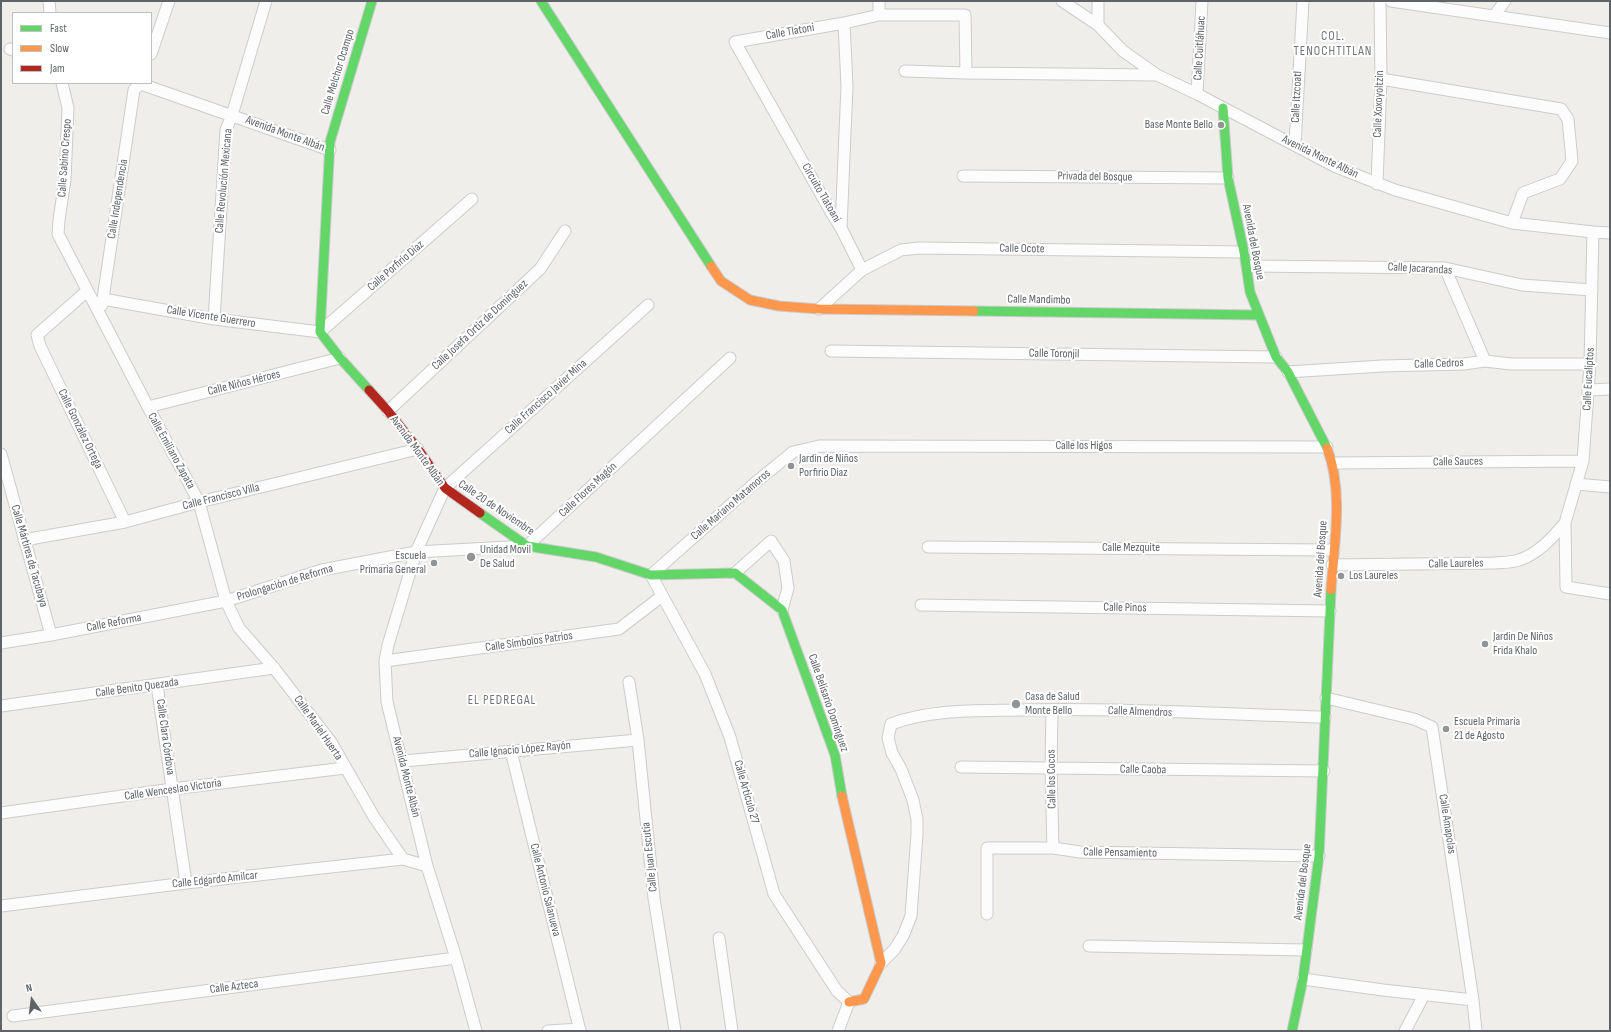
<!DOCTYPE html>
<meta charset="utf-8">
<style>
body{margin:0}
#map{position:relative;width:1611px;height:1032px;overflow:hidden;background:#efeeea;font-family:"Sofia Sans Condensed",sans-serif}
canvas{display:block}
.frame{position:absolute;inset:0;border:2px solid #5f6368;pointer-events:none}
.legend{position:absolute;left:12px;top:12px;width:140px;height:72px;box-sizing:border-box;background:#fff;border:1px solid #bfc1c3;margin:0;padding:5px 7px;list-style:none;font-size:12px;color:#5f6368}
.legend li{display:flex;align-items:center;gap:8px;height:20px}
.legend b{width:20px;border:1px solid #bfc1c3}
.north{position:absolute;left:12px;top:980px;width:40px;height:40px;-webkit-text-stroke:3px #fff;paint-order:stroke;rotate:346deg;font-size:11px;font-weight:700;line-height:16px;text-align:center;color:#5f6368}
.north::after{content:'';display:block;margin:auto;width:14px;height:18px;background:#5f6368;clip-path:polygon(50% 0,100% 100%,50% 72%,0 100%)}
</style>
<div id="map">
<canvas width="1611" height="1032"></canvas>
<div class="frame"></div>
<ul class="legend">
<li><b style="height:5px;background:#63d668"></b>Fast</li>
<li><b style="height:5px;background:#ff974d"></b>Slow</li>
<li><b style="height:5px;background:#b3261e"></b>Jam</li>
</ul>
<div class="north">N</div>
</div>
<script>
const context = document.querySelector('canvas').getContext('2d');
context.lineJoin = 'round';
function trace(path, color, width, dash) { context.strokeStyle = color; context.lineWidth = width; context.lineCap = dash ? 'butt' : 'round'; context.setLineDash(dash || []); context.stroke(path); }
function write(font, color, halo, rows, align = 'center') {
  context.font = font + ' "Sofia Sans Condensed",sans-serif'; context.lineWidth = 4; context.setLineDash([]); context.textBaseline = 'middle'; context.strokeStyle = halo; context.fillStyle = color; for (const [text, x, y, turn = 0] of rows) {
    context.save(); context.translate(x, y); context.rotate((+turn || 0) * Math.PI / 180); context.textAlign = isNaN(turn) ? turn : align; if (halo) context.strokeText(text, 0, 0); context.fillText(text, 0, 0); context.restore();
  }
}
const street = new Path2D(`
 M 49,1 L 50,13
 M 879,1 L 879,15
 M 1062,1 L 1098,25 L 1123,51 L 1157,75 L 1197,94 L 1336,167 L 1395,190 L 1512,223 L 1593,232 L 1610,233
 M 1391,1 L 1610,33
 M 1494,16 L 1505,1
 M 1098,25 L 1098,1
 M 10,49 L 13,50
 M 151,54 L 169,1
 M 905,71 L 966,73 L 1157,75
 M 1381,79 L 1561,109 L 1568,119 L 1572,161 L 1560,179 L 1523,193 L 1512,223
 M 62,83 L 68,108 L 65,180 L 59,220 L 58,234 L 148,407 L 199,502 L 226,601 L 239,628 L 274,668 L 331,742 L 374,817 L 403,859
 M 138,83 L 330,150
 M 1197,94 L 1202,1
 M 1295,145 L 1303,1
 M 963,176 L 1228,178
 M 1377,184 L 1381,79 L 1380,1
 M 841,228 L 847,86 L 844,23
 M 1593,232 L 1590,364 L 1583,461 L 1565,523 L 1566,587 L 1610,594
 M 1247,266 L 1445,268 L 1522,285 L 1592,290
 M 1445,268 L 1485,361
 M 862,270 L 841,228 L 831,212 L 735,42 L 844,23 L 879,15 L 965,15 L 966,73
 M 87,291 L 37,335 L 40,346 L 125,522
 M 103,299 L 214,319 L 320,332 L 472,199
 M 102,305 L 134,90 L 141,83
 M 819,309 L 862,270 L 901,250 L 919,248 L 1244,252
 M 214,319 L 226,130 L 232,115 L 266,1
 M 831,351 L 1276,357
 M 1288,372 L 1382,366 L 1464,364 L 1485,361 L 1511,364 L 1590,364
 M 1589,390 L 1610,389
 M 148,407 L 340,358
 M 388,411 L 540,269 L 565,231
 M 1,454 L 51,635
 M 1333,463 L 1583,461
 M 1576,484 L 1610,487
 M 24,540 L 125,522 L 199,502 L 418,449
 M 928,547 L 1334,550
 M 1332,565 L 1494,563 C 1502,562 1511,563 1519,560 C 1538,554 1552,538 1565,523
 M 735,573 L 771,541 L 784,561 L 788,588 L 782,610
 M 921,605 L 1330,611
 M 1,643 L 51,635 L 226,601 L 322,570 L 416,552 L 527,546 L 730,358
 M 385,661 L 619,629 L 662,596
 M 629,682 L 638,740 L 654,898 L 675,1031
 M 157,685 L 186,883
 M 1326,698 L 1414,719 L 1432,727 L 1473,1000 L 1476,1031
 M 1,706 L 274,668
 M 1052,710 L 1051,769 L 1053,848
 M 511,751 L 580,1031
 M 403,761 L 638,740
 M 961,767 L 1324,771
 M 1,813 L 172,789 L 345,768
 M 1,906 L 186,883 L 403,859 L 427,866
 M 987,914 L 987,848 L 1053,848 L 1080,852 L 1319,856
 M 719,938 L 732,1031
 M 1089,946 L 1306,950
 M 881,963 L 894,950 L 903,936 L 911,916 L 917,834 L 917,819 L 913,800 L 901,769 L 892,753 L 888,738 L 891,724 C 932,709 977,711 1020,710 C 1121,708 1224,714 1325,717
 M 1303,979 L 1383,990 L 1473,1000
 M 13,1016 L 456,958
 M 476,1031 L 456,958 L 427,866 L 387,702 L 385,661 L 388,645 L 416,552 L 445,488 L 648,305
 M 548,1031 L 580,1029
 M 838,1031 L 849,1002 L 837,991 L 774,894 L 730,737 L 705,674 L 651,575 L 756,482 L 793,452 L 819,446 L 1327,447
 M 1405,1031 L 1424,995`);
const fast = new Path2D(`
 M 541,1 L 711,266
 M 1223,108 L 1228,178 L 1244,252 L 1250,292 L 1276,357 L 1288,372 L 1327,448
 M 974,311 L 1258,315
 M 369,390 L 340,358 L 320,332 L 330,142 L 372,1
 M 480,513 L 527,546 L 596,557 L 651,575 L 735,573 L 782,610 L 835,755 L 842,796
 M 1292,1031 L 1303,979 L 1319,856 L 1331,590`);
const slow = new Path2D(`
 M 711,266 L 721,281 L 750,300 L 779,306 L 819,309 L 974,311
 M 1327,448 C 1344,492 1334,544 1331,590
 M 842,796 L 881,963 L 864,999 L 849,1002`);
const jam = new Path2D(`
 M 369,390 L 388,411 L 418,449 L 445,488 L 480,513`);
trace(street, '#cbcccc', 13);
trace(fast, '#cacacb', 11);
trace(slow, '#cacacb', 11);
trace(jam, '#cacacb', 11);
trace(street, '#fdfcfc', 11);
trace(fast, '#63d668', 9);
trace(slow, '#ff974d', 9);
trace(jam, '#b3261e', 9);
for (const [x, y, r, color] of [
 [1221,125,4,"#919496"],
 [791,466,4,"#919496"],
 [471,557,5,"#919496"],
 [434,563,4,"#919496"],
 [1341,576,4,"#919496"],
 [1485,644,4,"#919496"],
 [1016,704,5,"#919496"],
 [1446,729,4,"#919496"]
]) { const dot = new Path2D(); dot.arc(x, y, r, 0, 2 * Math.PI); context.fillStyle = color; context.fill(dot); trace(dot, '#fff', 1.5); }
write('12px', '#5f6368', '#fff', [
 ["Calle Tlatoni",790,32,-10],
 ["Calle Cuitláhuac",1200,48,-87],
 ["Calle Melchor Ocampo",338,72,-73],
 ["Calle Itzcoatl",1297,97,-87],
 ["Calle Xoxoyoltzin",1379,104,-88],
 ["Avenida Monte Albán",285,134,20],
 ["Avenida Monte Albán",1320,157,26],
 ["Calle Sabino Crespo",65,158,-86],
 ["Privada del Bosque",1095,177,1],
 ["Calle Revolución Mexicana",224,181,-85],
 ["Circuito Tlatoani",821,193,60],
 ["Calle Independencia",118,199,-81],
 ["Avenida del Bosque",1253,242,79],
 ["Calle Ocote",1022,249,1],
 ["Calle Porfirio Díaz",396,266,-41],
 ["Calle Jacarandas",1420,269,3],
 ["Calle Mandimbo",1039,300,1],
 ["Calle Vicente Guerrero",211,317,9],
 ["Calle Josefa Ortiz de Domínguez",480,325,-43],
 ["Calle Toronjil",1054,354,1],
 ["Calle Cedros",1439,364,-2],
 ["Calle Eucaliptos",1589,379,-87],
 ["Calle Niños Héroes",244,383,-14],
 ["Calle Francisco Javier Mina",546,397,-42],
 ["Calle González Ortega",80,429,64],
 ["Calle los Higos",1084,446],
 ["Calle Emiliano Zapata",171,451,61],
 ["Avenida Monte Albán",417,451,54],
 ["Calle Sauces",1458,462,-1],
 ["Calle Flores Magón",588,490,-43],
 ["Calle Francisco Villa",221,497,-14],
 ["Calle Mariano Matamoros",731,505,-41],
 ["Calle 20 de Noviembre",496,508,34],
 ["Calle Mezquite",1131,548],
 ["Calle Mártires de Tacubaya",29,556,74],
 ["Avenida del Bosque",1321,559,-86],
 ["Calle Laureles",1456,564,-1],
 ["Prolongación de Reforma",285,583,-17],
 ["Calle Pinos",1125,608,1],
 ["Calle Reforma",114,623,-11],
 ["Calle Símbolos Patrios",529,642,-8],
 ["Calle Benito Quezada",137,688,-8],
 ["Calle Belisario Domínguez",828,703,71],
 ["Calle Almendros",1140,712,2],
 ["Calle Mariel Huerta",318,728,55],
 ["Calle Clara Córdova",165,737,82],
 ["Calle Ignacio López Rayón",520,750,-5],
 ["Calle Caoba",1143,770,1],
 ["Avenida Monte Albán",406,777,76],
 ["Calle los Cocos",1052,779,-91],
 ["Calle Wenceslao Victoria",173,790,-8],
 ["Calle Artículo 27",746,792,74],
 ["Calle Amapolas",1447,824,81],
 ["Calle Pensamiento",1120,853,1],
 ["Calle Juan Escutia",650,857,-96],
 ["Calle Edgardo Amilcar",215,880,-6],
 ["Avenida del Bosque",1303,882,-83],
 ["Calle Antonio Salanueva",545,890,76],
 ["Calle Azteca",234,987,-7]
]);
write('12px', '#5f6368', '#fff', [
 ["Base Monte Bello",1213,125,"right"],
 ["Jardín de Niños",799,459],
 ["Porfirio Díaz",799,473],
 ["Unidad Movil",480,550],
 ["De Salud",480,564],
 ["Escuela",426,556,"right"],
 ["Primaria General",426,570,"right"],
 ["Los Laureles",1349,576],
 ["Jardin De Niños",1493,637],
 ["Frida Khalo",1493,651],
 ["Casa de Salud",1025,697],
 ["Monte Bello",1025,711],
 ["Escuela Primaria",1454,722],
 ["21 de Agosto",1454,736]
], 'left');
context.letterSpacing = '1px';
write('13px', '#70757a', '#fff', [
 ["COL.",1333,37],
 ["TENOCHTITLAN",1333,52],
 ["EL PEDREGAL",502,701]
]);
context.letterSpacing = '0px';
</script>
